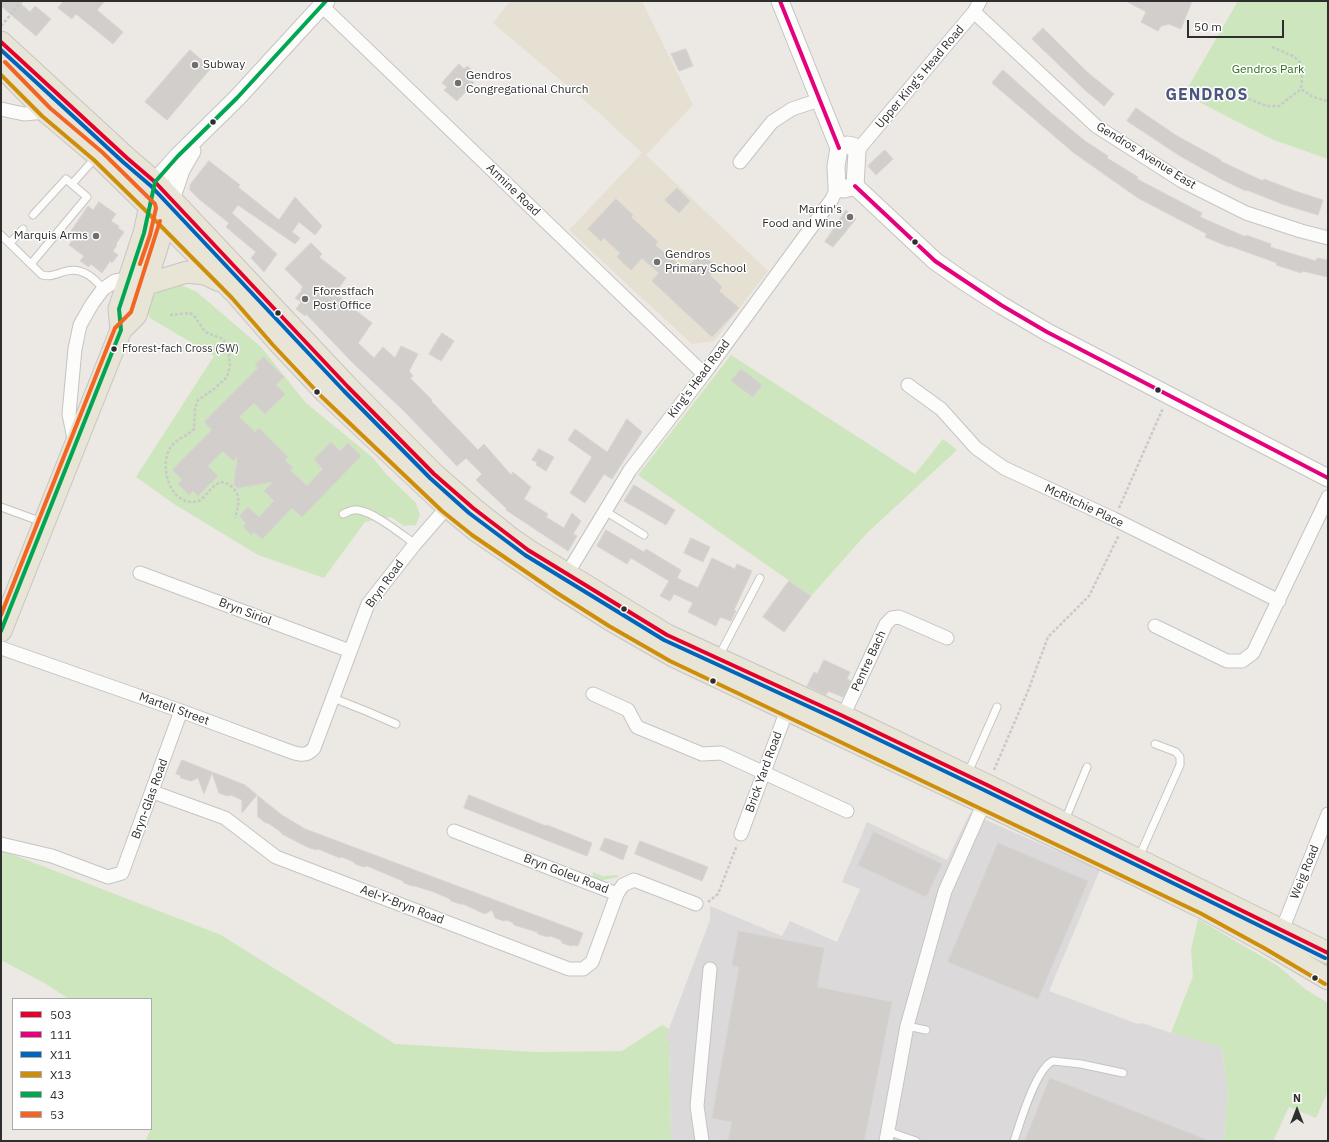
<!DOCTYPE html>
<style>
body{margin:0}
#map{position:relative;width:1329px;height:1142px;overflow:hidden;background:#ece8e4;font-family:"IBM Plex Sans",sans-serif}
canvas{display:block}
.frame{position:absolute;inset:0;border:2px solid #2e2e2e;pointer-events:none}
.legend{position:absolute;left:12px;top:998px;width:140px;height:132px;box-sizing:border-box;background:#fff;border:1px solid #ababab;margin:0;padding:5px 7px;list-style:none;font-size:12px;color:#2e2e2e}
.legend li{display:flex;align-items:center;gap:8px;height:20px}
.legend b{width:20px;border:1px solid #ababab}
.north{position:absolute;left:1277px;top:1090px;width:40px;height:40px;-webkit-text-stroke:3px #fff;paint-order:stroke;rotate:0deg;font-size:11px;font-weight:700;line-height:16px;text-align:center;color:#2e2e2e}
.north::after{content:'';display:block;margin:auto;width:14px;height:18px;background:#2e2e2e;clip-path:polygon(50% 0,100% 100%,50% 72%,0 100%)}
.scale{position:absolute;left:1187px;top:20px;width:97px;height:18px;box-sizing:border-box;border:2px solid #2e2e2e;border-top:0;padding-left:5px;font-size:12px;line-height:14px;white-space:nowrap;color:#2e2e2e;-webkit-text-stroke:3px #fff;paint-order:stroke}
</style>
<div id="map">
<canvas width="1329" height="1142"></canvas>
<div class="frame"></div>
<ul class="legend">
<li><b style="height:5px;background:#e4002b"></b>503</li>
<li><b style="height:5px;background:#e5007d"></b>111</li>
<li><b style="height:5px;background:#0065bd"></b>X11</li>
<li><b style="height:5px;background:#cf8e09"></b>X13</li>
<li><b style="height:5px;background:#00a651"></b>43</li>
<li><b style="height:5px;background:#f26522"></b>53</li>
</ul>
<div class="north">N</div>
<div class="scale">50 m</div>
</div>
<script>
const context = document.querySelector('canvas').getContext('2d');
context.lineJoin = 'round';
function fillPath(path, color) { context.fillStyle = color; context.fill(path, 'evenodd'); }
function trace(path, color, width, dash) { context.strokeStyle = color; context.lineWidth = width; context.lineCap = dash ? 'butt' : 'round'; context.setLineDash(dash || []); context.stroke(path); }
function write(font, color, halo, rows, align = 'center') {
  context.font = font + ' "IBM Plex Sans",sans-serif'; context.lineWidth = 3; context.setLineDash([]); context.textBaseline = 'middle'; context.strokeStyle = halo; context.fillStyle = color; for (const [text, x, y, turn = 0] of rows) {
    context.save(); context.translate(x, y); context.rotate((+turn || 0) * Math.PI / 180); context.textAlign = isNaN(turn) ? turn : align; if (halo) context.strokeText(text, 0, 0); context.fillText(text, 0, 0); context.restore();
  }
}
fillPath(new Path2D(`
 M 970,813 L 1100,870 L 1049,991 L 1138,1024 L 1142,1023 L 1171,1033 L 1222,1047 L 1228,1093 L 1224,1141 L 671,1141 L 669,1040 L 664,1042 L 710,920 L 710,906 L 782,936 L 790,921 L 837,942 L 860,889 L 842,882 L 867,822 L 947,860 Z`), '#dcd9db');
fillPath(new Path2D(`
 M 510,1 L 642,1 L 693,105 L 646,155 L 768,271 L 714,341 L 692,344 L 631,288 L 569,230 L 642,153 L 598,112 L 493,23 Z`), '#e6e0d3');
fillPath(new Path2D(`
 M 1238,1 L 1328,1 L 1328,159 L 1274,140 L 1228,117 L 1184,94 Z
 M 181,285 L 197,292 L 261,347 L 306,403 L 372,457 L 387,475 L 416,503 L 420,515 L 416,525 L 404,526 L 391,517 L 365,522 L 324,578 L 258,555 L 174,504 L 136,477 L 214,356 L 150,318 L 146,311 C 152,292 161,288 181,285 Z
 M 731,355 L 915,474 L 943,439 L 957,450 L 867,533 L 811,596 L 638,475 Z
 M 1,850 L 221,935 L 395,1044 L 536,1052 L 622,1051 L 662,1025 L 669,1029 L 664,1042 L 669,1040 L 671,1141 L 145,1141 L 151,1129 L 152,1124 L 151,999 L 69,999 L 46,984 L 1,960 Z
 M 593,872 L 603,876 L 617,875 L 619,877 L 593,882 L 592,879 Z
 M 1198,919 L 1278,966 L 1305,989 L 1328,1003 L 1328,1091 L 1316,1118 L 1289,1107 L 1273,1141 L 1224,1141 L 1228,1093 L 1222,1047 L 1171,1033 L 1193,976 L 1191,950 Z`), '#cee6be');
const building = new Path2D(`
 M 1,1 L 18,1 L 30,12 L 35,6 L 51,19 L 36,36 L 1,6 Z
 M 64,1 L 105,1 L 97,10 L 123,32 L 113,44 L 76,14 L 72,19 L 58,8 Z
 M 1126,1 L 1192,1 L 1181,29 L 1169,24 L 1161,26 L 1158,31 L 1141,22 L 1146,12 Z
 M 1043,28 L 1086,71 L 1114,94 L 1104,106 L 1086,91 L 1032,39 Z
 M 686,49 L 693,66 L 679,71 L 671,54 Z
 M 190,50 L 211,68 L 167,120 L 145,102 Z
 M 459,64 L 464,69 L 467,66 L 478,75 L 472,81 L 474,83 L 457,101 L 444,90 L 447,87 L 442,83 Z
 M 1003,70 L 1050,112 L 1085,141 L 1108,156 L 1107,158 L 1138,177 L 1137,179 L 1202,213 L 1200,217 L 1246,237 L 1246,235 L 1271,244 L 1270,247 L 1316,261 L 1317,258 L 1328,260 L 1328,277 L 1302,271 L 1301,273 L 1289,269 L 1276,265 L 1277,263 L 1230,246 L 1229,247 L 1205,237 L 1207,234 L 1138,198 L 1074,153 L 992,83 Z
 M 1136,108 L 1177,136 L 1221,160 L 1220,161 L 1263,181 L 1264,179 L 1298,192 L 1323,200 L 1318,215 L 1282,204 L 1247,190 L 1246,191 L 1223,180 L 1180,156 L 1127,121 Z
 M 885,150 L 893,159 L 876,175 L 868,166 Z
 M 209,161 L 240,185 L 238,187 L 279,220 L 295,197 L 322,226 L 315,235 L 299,222 L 292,232 L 300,238 L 295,244 L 238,205 L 232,213 L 277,254 L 264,272 L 251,258 L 256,252 L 226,227 L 229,223 L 199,199 L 190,190 L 190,185 Z
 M 677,188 L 690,201 L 679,213 L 665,200 Z
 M 616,199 L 633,215 L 631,217 L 658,242 L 655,245 L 685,270 L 701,253 L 717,267 L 710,275 L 722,287 L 719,291 L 739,308 L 712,337 L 652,281 L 659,273 L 642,258 L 631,270 L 617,257 L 620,253 L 604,238 L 601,241 L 588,229 Z
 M 99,202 L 116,214 L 111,221 L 119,226 L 118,228 L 124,232 L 116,244 L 117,245 L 113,251 L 118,255 L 112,263 L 110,261 L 102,273 L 91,264 L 89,267 L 80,261 L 84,256 L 69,245 L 74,238 L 69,234 L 88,206 L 93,210 Z
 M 846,210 L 856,219 L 833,247 L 825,242 Z
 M 311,243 L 322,254 L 319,257 L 346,278 L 336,292 L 345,302 L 372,323 L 358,343 L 374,358 L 383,347 L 395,358 L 401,346 L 418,354 L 409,371 L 413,376 L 410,378 L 432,400 L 431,401 L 478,450 L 484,444 L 511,475 L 513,472 L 531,487 L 524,499 L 548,514 L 546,517 L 564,528 L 572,513 L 581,521 L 573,534 L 577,536 L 568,551 L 506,510 L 507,509 L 476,480 L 482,474 L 466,458 L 457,466 L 403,410 L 353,363 L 306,314 L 305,316 L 296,309 L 301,302 L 295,298 L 302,290 L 301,289 L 303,287 L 285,269 Z
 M 442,333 L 454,341 L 441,361 L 429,354 Z
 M 264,357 L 284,377 L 276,385 L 285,394 L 265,414 L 254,403 L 239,417 L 255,432 L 259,428 L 288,457 L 285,460 L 293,468 L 290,470 L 307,486 L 323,469 L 314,459 L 331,442 L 340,451 L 348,443 L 361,456 L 302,517 L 292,508 L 262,539 L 254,532 L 251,535 L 243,526 L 246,523 L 239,516 L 248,507 L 259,517 L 274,501 L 264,491 L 273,482 L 237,488 L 234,484 L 236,466 L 237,465 L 237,457 L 233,461 L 223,451 L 208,466 L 218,476 L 198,496 L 193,491 L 189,495 L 178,484 L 182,480 L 172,470 L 212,430 L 204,422 L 258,368 L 255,365 Z
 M 741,369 L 762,385 L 753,397 L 731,381 Z
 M 627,419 L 642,432 L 612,479 L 604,474 L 585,503 L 570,493 L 592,457 L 568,440 L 575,429 L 607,452 Z
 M 539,449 L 554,457 L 546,471 L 536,465 L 537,462 L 532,460 Z
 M 634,485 L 675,510 L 666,525 L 624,501 Z
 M 606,530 L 644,552 L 646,549 L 681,570 L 677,578 L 698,588 L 712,558 L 735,569 L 737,564 L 752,571 L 734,610 L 736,611 L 731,621 L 720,617 L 716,626 L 688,612 L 693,603 L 674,594 L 670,601 L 660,596 L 669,581 L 631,558 L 627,564 L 597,546 Z
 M 691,538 L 710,547 L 703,562 L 684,553 Z
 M 789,581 L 811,596 L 784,632 L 763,617 Z
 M 824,660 L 850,672 L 847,679 L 851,681 L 843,697 L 828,691 L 826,695 L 807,686 L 814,672 L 817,674 Z
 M 182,760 L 245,785 L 257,795 L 242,813 L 242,800 L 231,795 L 228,796 L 219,793 L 212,773 L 204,794 L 198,778 L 191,781 L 181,778 L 180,775 L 176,774 Z
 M 469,795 L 546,826 L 547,825 L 592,843 L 587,856 L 464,808 Z
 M 258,796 L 282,815 L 305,829 L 583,933 L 578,946 L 574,945 L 571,946 L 562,943 L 561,940 L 550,936 L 548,937 L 538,934 L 537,932 L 514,925 L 513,923 L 507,920 L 504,921 L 495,918 L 492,910 L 485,914 L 463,904 L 460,904 L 451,901 L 450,899 L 434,892 L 415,886 L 413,886 L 404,883 L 403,881 L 367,866 L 364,867 L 355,864 L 354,862 L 342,857 L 340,858 L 318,849 L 316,850 L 307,847 L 282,834 L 281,832 L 268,823 L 266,823 L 258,817 Z
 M 874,832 L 942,864 L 926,897 L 858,865 Z
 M 605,838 L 628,846 L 623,860 L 600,850 Z
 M 640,841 L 708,867 L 702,881 L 635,854 Z
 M 998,843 L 1088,881 L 1038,999 L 948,962 Z
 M 739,931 L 824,948 L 817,987 L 892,1002 L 864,1141 L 728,1141 L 732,1122 L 712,1118 L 739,967 L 732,965 Z
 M 1050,1078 L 1207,1140 L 1207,1141 L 1025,1141 Z`);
fillPath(building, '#d1cecb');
trace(building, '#d7d4d0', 1);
const service = new Path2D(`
 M 72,184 L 96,157
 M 1,235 L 42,275 C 50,277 54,275 63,272 C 80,266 93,276 103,289
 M 10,243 L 23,229
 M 31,264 L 87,197 L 66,179 L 33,215
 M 1,507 L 42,522
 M 605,511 L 644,535
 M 343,514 C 348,512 352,509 358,510 C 374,512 401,534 415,544
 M 719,656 L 760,578
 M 333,698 L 366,711 L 396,724
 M 967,775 L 997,707
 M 1065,820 L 1087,767
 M 1139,857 L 1180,765 L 1180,757 L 1176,752 L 1155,744
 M 907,1026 L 926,1030
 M 887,1131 L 916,1141
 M 1014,1141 C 1020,1123 1036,1068 1053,1061 L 1081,1064 L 1123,1073`);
const minor = new Path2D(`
 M 321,5 L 704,374
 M 974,12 L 1096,126 L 1182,181 L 1246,213 L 1301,231 L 1328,238
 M 1,109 L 24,114 L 46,112
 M 857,151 L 974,12 L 980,1
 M 740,162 L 772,122 L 792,109 L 819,100
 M 908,385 L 941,409 L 976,448 L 1004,468 L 1114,519 L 1279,601
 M 75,444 L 69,414 L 75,349 L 80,325 L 92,304 L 103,289 L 115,281 L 128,279
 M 140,573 L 350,651
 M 567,574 L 630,470 L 704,374 L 832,199 L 837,188
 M 1155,626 L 1227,661 L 1242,661 L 1253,653 L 1328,497
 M 1,648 L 181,711 L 286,750 C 297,754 306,758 314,748 L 368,604 L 415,544 L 442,513 L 446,506
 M 593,694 L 628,710 L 637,727 L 702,754 L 721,753 L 847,811
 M 843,716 L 886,624 L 892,618 L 899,617 L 947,638
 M 153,792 L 225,818 L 276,857 L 569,969 L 583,969 L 592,962 L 617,894
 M 454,831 L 617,894 L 623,885 L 634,880 L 696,904
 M 741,834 L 787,710
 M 1,844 L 52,856 L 108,877 L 122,873 L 181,711
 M 1282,930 L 1328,814
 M 702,1141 L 697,1106 L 710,969
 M 886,1141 L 907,1026 L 945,891 L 984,803`);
const tertiary = new Path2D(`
 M 780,1 L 839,148
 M 839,148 L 836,166 L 837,188 L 844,189 L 855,186
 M 839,148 L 847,145 L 853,146 L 857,151 L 855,186
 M 155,182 L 178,156 L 237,98 L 326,1
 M 855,186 L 935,261 L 965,282 L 1001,305 L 1047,332 L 1328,478
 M 171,200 L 181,170 L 192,151`);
const primary = new Path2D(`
 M 1,42 L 127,158 L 155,182 L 348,387 L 434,474 L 473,508 L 512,539 L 528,550 L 667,635 L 843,716 L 987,785 L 1328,953
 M 1,66 L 46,112 L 98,156 L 150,207 L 236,294 L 277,341 L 326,393 L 446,506 L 475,530 L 560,588 L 612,621 L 673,656 L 1138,876 L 1203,908 L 1267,943 L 1328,979
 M 147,284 L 187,272 L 205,274 L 220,281
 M 121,330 L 119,309 L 144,233 L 152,197
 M 1,631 L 121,330 L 136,315 L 168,212`);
trace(service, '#c5c4c5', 9);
trace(minor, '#c5c4c5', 15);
trace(tertiary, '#c5c4c5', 19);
trace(primary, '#c6c5c4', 23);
trace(new Path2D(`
 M 1,26 L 22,1
 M 1272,47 L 1293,56 L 1300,62 L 1302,77 L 1301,89 L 1313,97 L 1328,101
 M 1244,97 L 1267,106 L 1279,106 L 1301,89
 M 170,315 L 190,313 L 195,317 L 205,332 L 223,339 L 228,346 L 230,366 L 227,377 L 214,389 L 198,400 L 195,408 L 194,429 C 187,436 176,439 170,448 C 160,465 168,501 192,502 C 195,502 198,502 200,500 C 210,494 217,473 232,487 C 242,496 238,507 235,518
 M 1119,508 L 1163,408
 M 994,770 L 1028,691 L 1048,637 L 1089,596 L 1119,535
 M 708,902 L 718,894 L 737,845`), '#c9c9c8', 2.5, [3, 2]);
trace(service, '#fcfcfb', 7);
trace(minor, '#fcfcfb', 13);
trace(tertiary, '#fcfcfb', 17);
trace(primary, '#e8e4d6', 21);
trace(new Path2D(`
 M 1,42 L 127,158 L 155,182 L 348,387 L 434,474 L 473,508 L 528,550 L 667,635 L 843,716 L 987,785 L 1328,953`), '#e4002b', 4);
trace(new Path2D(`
 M 780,1 L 839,148
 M 855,186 L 935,261 L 1001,305 L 1047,332 L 1328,478`), '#e5007d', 4);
trace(new Path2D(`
 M 1,50 L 123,162 L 151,186 L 344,391 L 430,478 L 469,513 L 525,555 L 664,640 L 840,721 L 984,790 L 1325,958`), '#0065bd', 4);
trace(new Path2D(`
 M 1,75 L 42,116 L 94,160 L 146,211 L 232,298 L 273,345 L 322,397 L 442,511 L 472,535 L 557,593 L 609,626 L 670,661 L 1200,913 L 1264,948 L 1325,984`), '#cf8e09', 4);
trace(new Path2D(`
 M 1,631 L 121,330 L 119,309 L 144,233 L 155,182 L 178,156 L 237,98 L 326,1`), '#00a651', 4);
trace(new Path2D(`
 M 5,62 L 50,108 L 102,152 L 155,204 L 156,208 L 150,235 L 140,264
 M 1,615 L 115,328 L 131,312 L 160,221`), '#f26522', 4);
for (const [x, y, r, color] of [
 [195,65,4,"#706f6e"],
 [458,83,4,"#706f6e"],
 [213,122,3.5,"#2e2e2e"],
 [850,217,4,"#706f6e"],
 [96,236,4,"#706f6e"],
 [915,242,3.5,"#2e2e2e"],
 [657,262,4,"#706f6e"],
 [305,299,4,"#706f6e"],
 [278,313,3.5,"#2e2e2e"],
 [114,349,3.5,"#2e2e2e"],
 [1158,390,3.5,"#2e2e2e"],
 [317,392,3.5,"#2e2e2e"],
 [624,609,3.5,"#2e2e2e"],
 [713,681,3.5,"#2e2e2e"],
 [1315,978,3.5,"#2e2e2e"]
]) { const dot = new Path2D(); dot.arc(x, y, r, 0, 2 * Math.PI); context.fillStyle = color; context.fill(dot); trace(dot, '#fff', 1.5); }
write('11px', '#2e2e2e', '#fff', [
 ["Fforest-fach Cross (SW)",122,349]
], 'left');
write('12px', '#2e2e2e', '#fff', [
 ["Subway",203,65],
 ["Gendros",466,76],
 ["Congregational Church",466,90],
 ["Martin's",842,210,"right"],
 ["Food and Wine",842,224,"right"],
 ["Marquis Arms",88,236,"right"],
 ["Gendros",665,255],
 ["Primary School",665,269],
 ["Fforestfach",313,292],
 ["Post Office",313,306]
], 'left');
write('12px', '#2c6e1b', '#fff', [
 ["Gendros Park",1268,70]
]);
write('12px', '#2e2e2e', '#fff', [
 ["Upper King's Head Road",920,77,-50],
 ["Gendros Avenue East",1146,156,32],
 ["Armine Road",513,190,44],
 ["King's Head Road",699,379,-53],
 ["McRitchie Place",1084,506,25],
 ["Bryn Road",385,584,-54],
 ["Bryn Siriol",245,612,21],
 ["Pentre Bach",869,661,-65],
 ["Martell Street",174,709,20],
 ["Brick Yard Road",764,772,-70],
 ["Bryn-Glas Road",150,799,-70],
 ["Weig Road",1305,872,-68],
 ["Bryn Goleu Road",566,874,21],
 ["Ael-Y-Bryn Road",402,905,21]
]);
context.letterSpacing = '1px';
write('bold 16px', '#4d5680', '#fff', [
 ["GENDROS",1207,95]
]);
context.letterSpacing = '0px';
</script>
